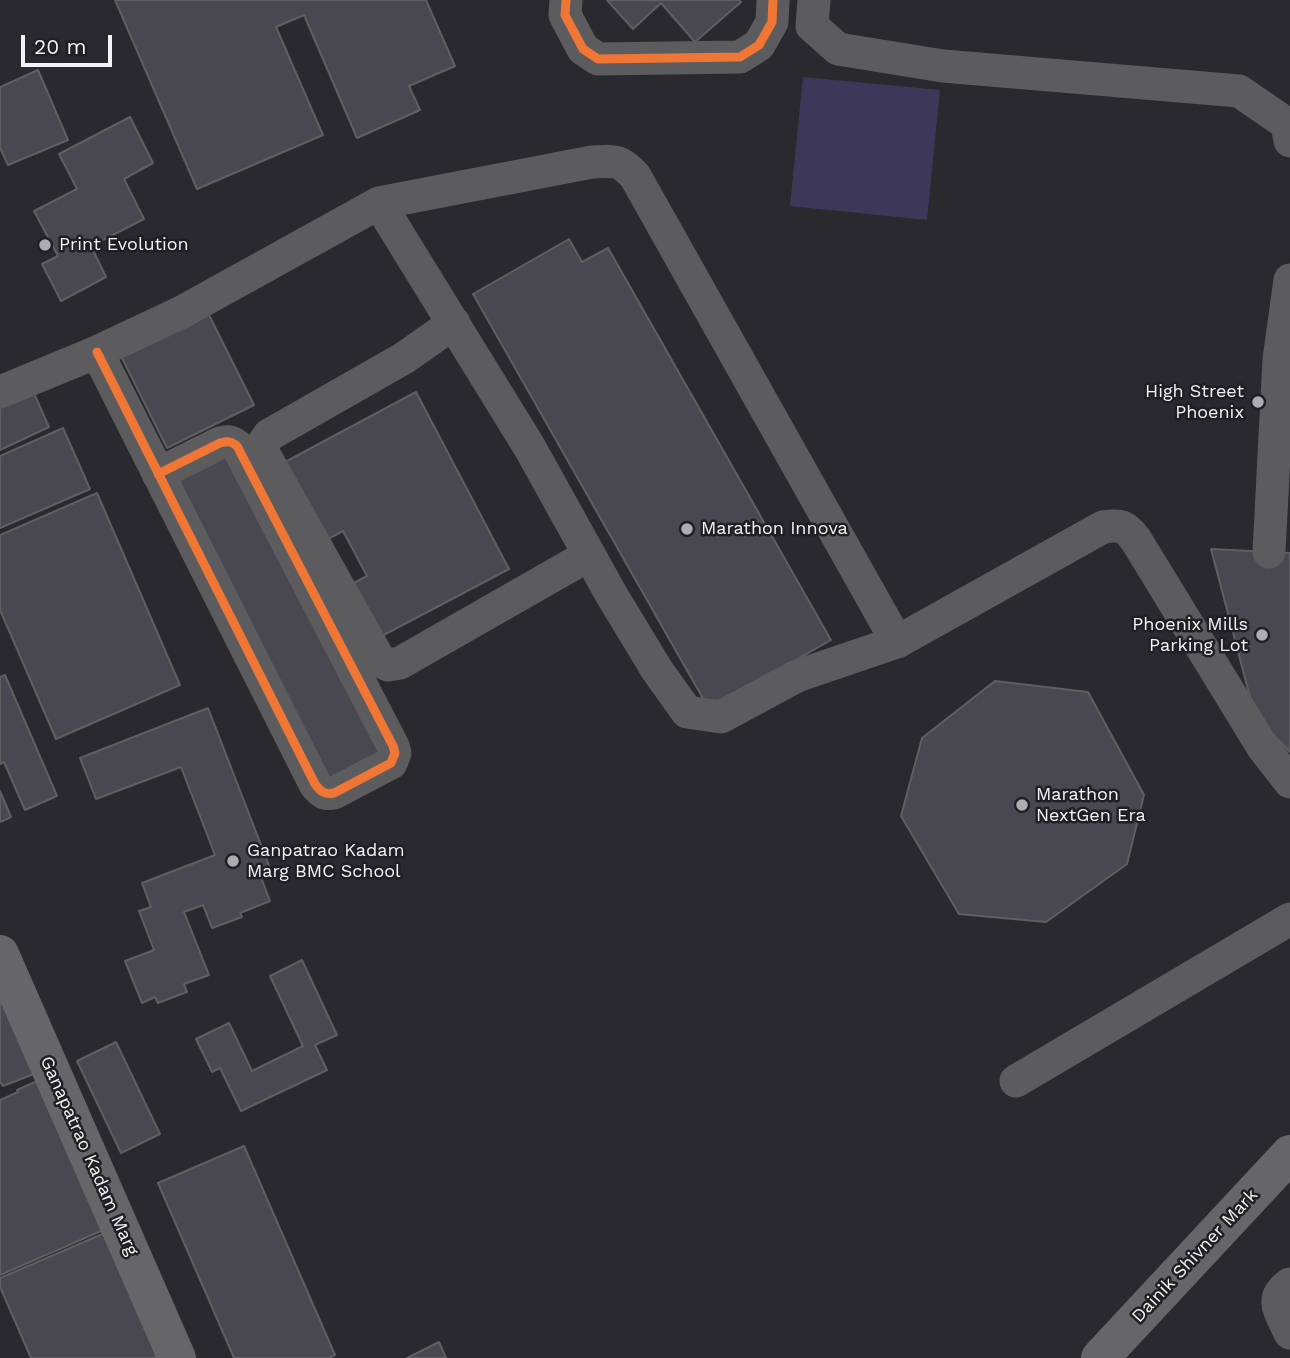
<!DOCTYPE html>
<style>
body{margin:0}
#map{position:relative;width:1290px;height:1358px;overflow:hidden;background:#2a292d;font-family:"Work Sans",sans-serif}
canvas{display:block}
.scale{position:absolute;left:21px;top:35px;width:91px;height:32px;box-sizing:border-box;border:4px solid #f3f2f6;border-top:0;padding-left:9px;font-size:21px;line-height:24px;white-space:nowrap;color:#f3f2f6;-webkit-text-stroke:5px #1f1f24;paint-order:stroke}
</style>
<div id="map">
<canvas width="1290" height="1358"></canvas>
<div class="scale">20 m</div>
</div>
<script>
const context = document.querySelector('canvas').getContext('2d');
context.lineJoin = 'round';
function fillPath(path, color) { context.fillStyle = color; context.fill(path, 'evenodd'); }
function trace(path, color, width, dash) { context.strokeStyle = color; context.lineWidth = width; context.lineCap = dash ? 'butt' : 'round'; context.setLineDash(dash || []); context.stroke(path); }
function write(font, color, halo, rows, align = 'center') {
  context.font = font + ' "Work Sans",sans-serif'; context.lineWidth = 5; context.setLineDash([]); context.textBaseline = 'middle'; context.strokeStyle = halo; context.fillStyle = color; for (const [text, x, y, turn = 0] of rows) {
    context.save(); context.translate(x, y); context.rotate((+turn || 0) * Math.PI / 180); context.textAlign = isNaN(turn) ? turn : align; if (halo) context.strokeText(text, 0, 0); context.fillText(text, 0, 0); context.restore();
  }
}
fillPath(new Path2D(`
 M 803,77 L 940,90 L 927,220 L 790,206 Z`), '#3d3859');
const building = new Path2D(`
 M 115,0 L 426,0 L 455,66 L 409,86 L 420,110 L 357,138 L 304,15 L 276,27 L 323,135 L 197,189 Z
 M 607,0 L 739,0 L 741,2 L 695,42 L 661,3 L 633,29 Z
 M 38,70 L 68,140 L 8,165 L 0,148 L 0,87 Z
 M 130,117 L 153,163 L 124,179 L 144,219 L 91,246 L 106,277 L 61,301 L 42,264 L 58,256 L 34,211 L 77,189 L 59,154 Z
 M 569,239 L 582,262 L 608,248 L 831,640 L 709,709 L 473,294 Z
 M 207,311 L 254,405 L 167,448 L 120,354 Z
 M 29,382 L 49,427 L 0,450 L 0,395 Z
 M 416,392 L 509,569 L 378,638 L 350,585 L 367,576 L 343,531 L 326,540 L 285,462 Z
 M 63,428 L 90,489 L 0,528 L 0,456 Z
 M 228,452 L 387,757 L 331,787 L 171,482 Z
 M 97,493 L 180,685 L 56,739 L 0,610 L 0,535 Z
 M 1211,549 L 1290,553 L 1290,752 L 1255,716 Z
 M 5,675 L 57,796 L 25,810 L 4,762 L 0,764 L 0,677 Z
 M 995,681 L 1088,692 L 1144,795 L 1127,864 L 1046,922 L 959,914 L 901,816 L 922,738 Z
 M 208,708 L 270,868 L 259,872 L 270,901 L 240,913 L 242,917 L 212,928 L 203,905 L 184,912 L 209,975 L 184,984 L 187,992 L 158,1003 L 155,997 L 142,1003 L 125,961 L 154,950 L 139,911 L 151,907 L 142,883 L 215,855 L 181,767 L 96,799 L 80,758 Z
 M 0,791 L 11,817 L 0,822 Z
 M 302,960 L 337,1035 L 315,1045 L 327,1070 L 241,1111 L 220,1068 L 212,1072 L 196,1039 L 229,1023 L 252,1071 L 303,1046 L 270,976 Z
 M 0,973 L 39,1072 L 3,1086 L 0,1082 Z
 M 116,1042 L 160,1134 L 121,1153 L 77,1061 Z
 M 42,1079 L 108,1228 L 0,1275 L 0,1100 L 18,1092 L 17,1090 Z
 M 244,1146 L 335,1355 L 329,1358 L 234,1358 L 158,1183 Z
 M 107,1232 L 162,1358 L 31,1358 L 0,1287 L 0,1278 Z
 M 439,1342 L 446,1358 L 407,1358 Z`);
fillPath(building, '#494851');
trace(building, '#5f5f62', 2);
trace(new Path2D(`
 M 566,0 L 565,15 L 583,49 L 598,59 L 740,57 L 759,45 L 772,22 L 773,0
 M 814,0 L 812,26 L 838,49 L 943,66 L 1239,91 L 1287,124 L 1290,141
 M 379,203 L 530,448 L 611,594 L 657,670 L 687,712 L 721,717 L 797,676 L 897,642 L 1103,527 C 1121,525 1125,525 1136,540 L 1262,746 L 1290,782
 M 454,323 L 404,358 L 269,435 L 263,444 L 264,454 L 380,661 L 388,665 L 400,663 L 589,555
 M 97,352 L 315,784 C 321,792 325,795 334,793 L 391,763 L 395,753 L 393,746 L 237,446 C 231,441 228,441 220,443 L 158,474
 M 0,392 L 97,352 L 182,312 L 379,203 L 592,162 C 615,161 619,159 635,176 L 897,642
 M 1269,552 L 1279,359 L 1290,280
 M 1016,1081 L 1290,919
 M 1290,1284 C 1268,1299 1281,1312 1290,1333`), '#5c5c5e', 33);
trace(new Path2D(`
 M 0,954 L 177,1358
 M 1100,1358 L 1290,1154`), '#666568', 38);
trace(new Path2D(`
 M 566,0 L 565,15 L 583,49 L 598,59 L 740,57 L 759,45 L 772,22 L 773,0
 M 97,352 L 315,784 C 321,792 325,795 334,793 L 391,763 L 395,753 L 393,746 L 237,446 C 231,441 228,441 220,443 L 158,474`), '#f07635', 9);
for (const [x, y, r, color] of [
 [45,245,7,"#adacb0"],
 [1258,402,7,"#adacb0"],
 [687,529,7,"#adacb0"],
 [1262,635,7,"#adacb0"],
 [1022,805,7,"#adacb0"],
 [233,861,7,"#adacb0"]
]) { const dot = new Path2D(); dot.arc(x, y, r, 0, 2 * Math.PI); context.fillStyle = color; context.fill(dot); trace(dot, '#1f1f24', 2.5); }
write('18px', '#f3f2f6', '#1f1f24', [
 ["Print Evolution",59,245],
 ["High Street",1244,392,"right"],
 ["Phoenix",1244,413,"right"],
 ["Marathon Innova",701,529],
 ["Phoenix Mills",1248,625,"right"],
 ["Parking Lot",1248,646,"right"],
 ["Marathon",1036,795],
 ["NextGen Era",1036,816],
 ["Ganpatrao Kadam",247,851],
 ["Marg BMC School",247,872]
], 'left');
write('18px', '#f3f2f6', '#1f1f24', [
 ["Ganapatrao Kadam Marg",89,1156,66],
 ["Dainik Shivner Mark",1195,1256,-47]
]);
</script>
